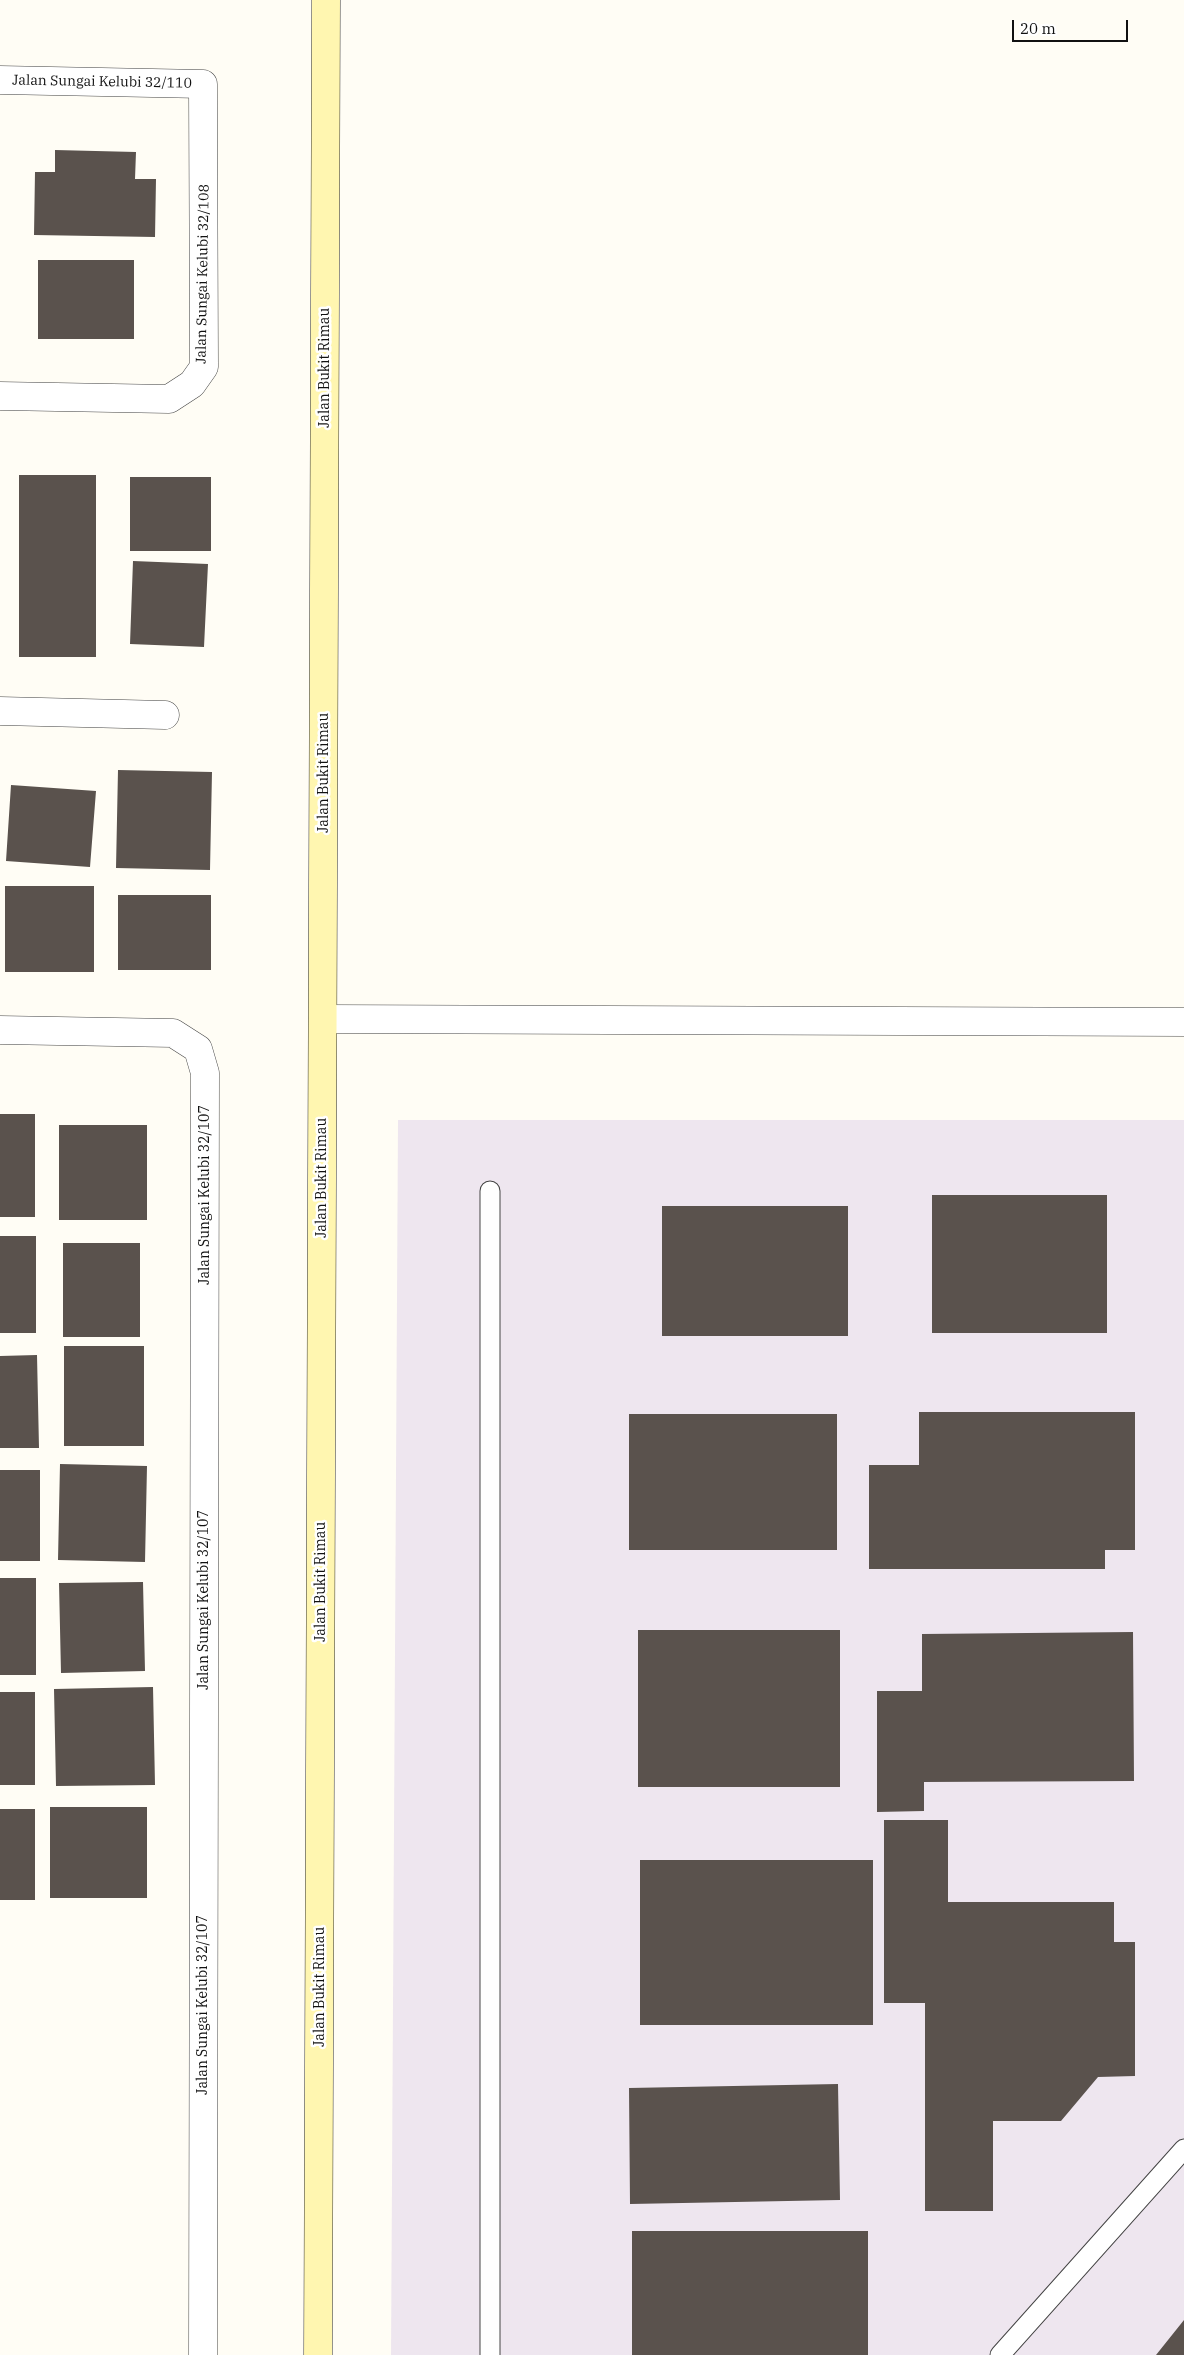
<!DOCTYPE html>
<style>
body{margin:0}
#map{position:relative;width:1184px;height:2355px;overflow:hidden;background:#fffdf5;font-family:"IBM Plex Serif",serif}
canvas{display:block}
.scale{position:absolute;left:1012px;top:20px;width:116px;height:22px;box-sizing:border-box;border:2px solid #111;border-top:0;padding-left:6px;font-size:15px;line-height:18px;white-space:nowrap;color:#111;-webkit-text-stroke:4px #fff;paint-order:stroke}
</style>
<div id="map">
<canvas width="1184" height="2355"></canvas>
<div class="scale">20 m</div>
</div>
<script>
const context = document.querySelector('canvas').getContext('2d');
context.lineJoin = 'round';
function fillPath(path, color) { context.fillStyle = color; context.fill(path, 'evenodd'); }
function trace(path, color, width, dash) { context.strokeStyle = color; context.lineWidth = width; context.lineCap = dash ? 'butt' : 'round'; context.setLineDash(dash || []); context.stroke(path); }
function write(font, color, halo, rows, align = 'center') {
  context.font = font + ' "IBM Plex Serif",serif'; context.lineWidth = 5; context.setLineDash([]); context.textBaseline = 'middle'; context.strokeStyle = halo; context.fillStyle = color; for (const [text, x, y, turn = 0] of rows) {
    context.save(); context.translate(x, y); context.rotate((+turn || 0) * Math.PI / 180); context.textAlign = isNaN(turn) ? turn : align; if (halo) context.strokeText(text, 0, 0); context.fillText(text, 0, 0); context.restore();
  }
}
fillPath(new Path2D(`
 M 398,1120 L 1184,1120 L 1184,2355 L 391,2355 Z`), '#eee6ef');
fillPath(new Path2D(`
 M 55,150 L 136,152 L 135,179 L 156,179 L 155,237 L 34,235 L 35,172 L 55,172 Z
 M 38,260 L 134,260 L 134,339 L 38,339 Z
 M 19,475 L 96,475 L 96,657 L 19,657 Z
 M 130,477 L 211,477 L 211,551 L 130,551 Z
 M 133,561 L 208,564 L 204,647 L 130,644 Z
 M 118,770 L 212,772 L 210,870 L 116,868 Z
 M 11,785 L 96,791 L 90,867 L 6,861 Z
 M 5,886 L 94,886 L 94,972 L 5,972 Z
 M 118,895 L 211,895 L 211,970 L 118,970 Z
 M 0,1114 L 35,1114 L 35,1217 L 0,1217 Z
 M 59,1125 L 147,1125 L 147,1220 L 59,1220 Z
 M 932,1195 L 1107,1195 L 1107,1333 L 932,1333 Z
 M 662,1206 L 848,1206 L 848,1336 L 662,1336 Z
 M 0,1236 L 36,1236 L 36,1333 L 0,1333 Z
 M 63,1243 L 140,1243 L 140,1337 L 63,1337 Z
 M 64,1346 L 144,1346 L 144,1446 L 64,1446 Z
 M 37,1355 L 39,1448 L 0,1448 L 0,1356 Z
 M 919,1412 L 1135,1412 L 1135,1550 L 1105,1550 L 1105,1569 L 869,1569 L 869,1465 L 919,1465 Z
 M 629,1414 L 837,1414 L 837,1550 L 629,1550 Z
 M 60,1464 L 147,1466 L 145,1562 L 58,1560 Z
 M 0,1470 L 40,1470 L 40,1561 L 0,1561 Z
 M 0,1578 L 36,1578 L 36,1675 L 0,1675 Z
 M 143,1582 L 145,1671 L 61,1673 L 59,1583 Z
 M 638,1630 L 840,1630 L 840,1787 L 638,1787 Z
 M 1133,1632 L 1134,1781 L 924,1782 L 924,1811 L 877,1812 L 877,1691 L 922,1691 L 922,1634 Z
 M 153,1687 L 155,1785 L 56,1786 L 54,1689 Z
 M 0,1692 L 35,1692 L 35,1785 L 0,1785 Z
 M 50,1807 L 147,1807 L 147,1898 L 50,1898 Z
 M 0,1809 L 35,1809 L 35,1900 L 0,1900 Z
 M 884,1820 L 948,1820 L 948,1902 L 1114,1902 L 1114,1942 L 1135,1942 L 1135,2076 L 1098,2077 L 1061,2121 L 993,2121 L 993,2211 L 925,2211 L 925,2003 L 884,2003 Z
 M 640,1860 L 873,1860 L 873,2025 L 640,2025 Z
 M 838,2084 L 840,2200 L 630,2204 L 629,2088 Z
 M 632,2231 L 868,2231 L 868,2355 L 632,2355 Z
 M 1184,2320 L 1184,2355 L 1156,2355 Z`), '#5a524d');
const lane = new Path2D(`
 M 490,1191 L 490,2355
 M 1000,2355 L 1184,2149`);
const street = new Path2D(`
 M 0,80 L 203,84 L 204,367 L 192,384 L 169,399 L 0,396
 M 0,711 L 165,715
 M 323,1019 L 1184,1022
 M 0,1030 L 173,1033 L 198,1049 L 205,1073 L 203,2355`);
const secondary = new Path2D(`
 M 318,2355 L 326,0`);
trace(lane, '#444', 21);
trace(street, '#444', 29);
trace(secondary, '#333', 29);
trace(lane, '#fff', 19);
trace(street, '#fff', 28);
trace(secondary, '#fff6b0', 28);
write('14px', '#111', '#fff', [
 ["Jalan Sungai Kelubi 32/110",102,82,1],
 ["Jalan Sungai Kelubi 32/108",203,274,-89],
 ["Jalan Bukit Rimau",325,368,-90],
 ["Jalan Bukit Rimau",324,773,-90],
 ["Jalan Bukit Rimau",322,1178,-90],
 ["Jalan Sungai Kelubi 32/107",205,1195,-90],
 ["Jalan Bukit Rimau",321,1582,-90],
 ["Jalan Sungai Kelubi 32/107",204,1600,-90],
 ["Jalan Bukit Rimau",320,1987,-90],
 ["Jalan Sungai Kelubi 32/107",203,2005,-90]
]);
</script>
